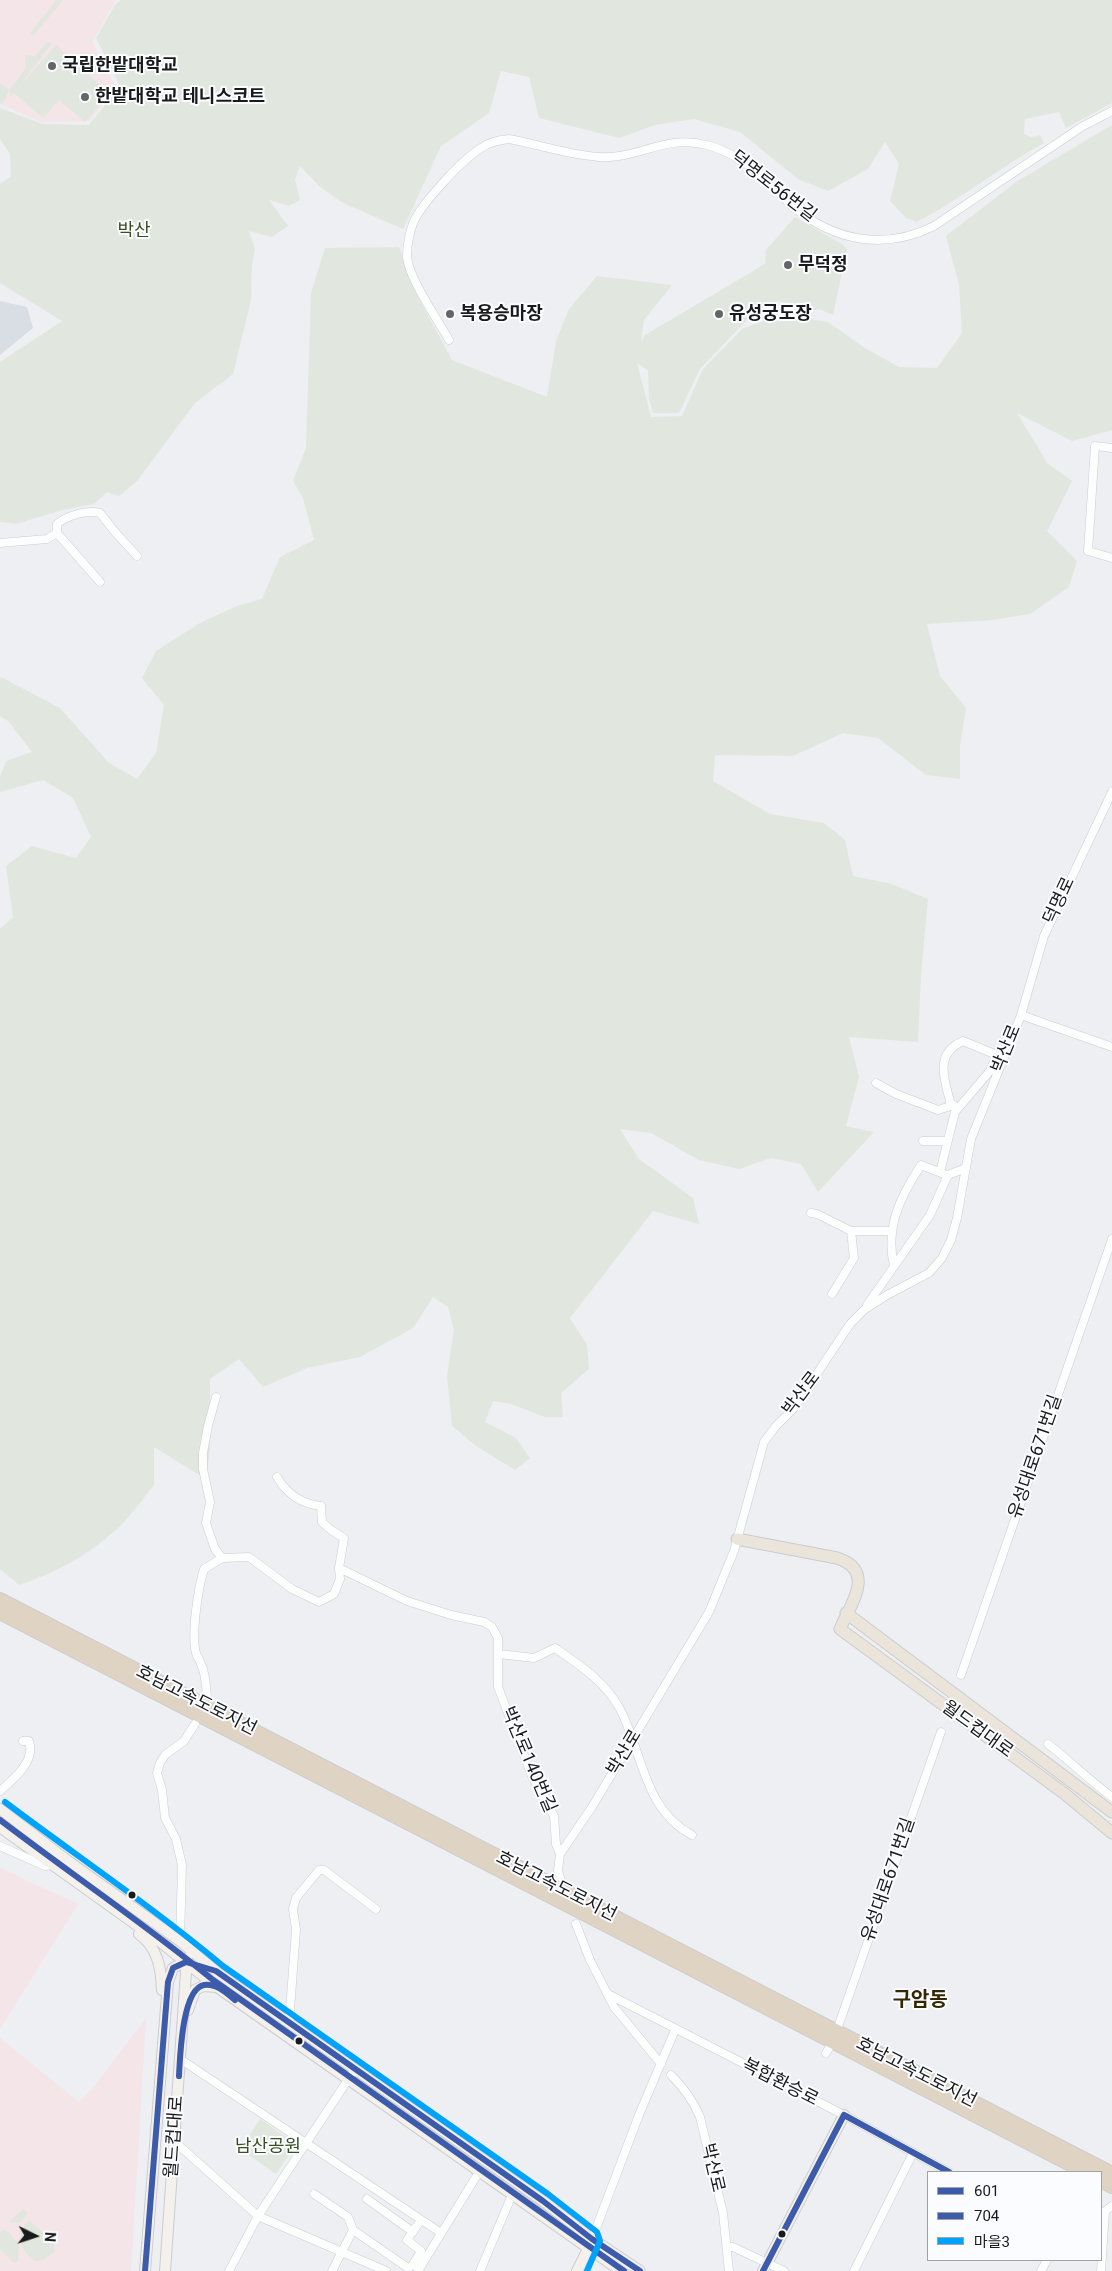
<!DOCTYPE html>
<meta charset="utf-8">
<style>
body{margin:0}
#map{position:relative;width:1112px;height:2271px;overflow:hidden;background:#edeff2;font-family:Roboto,"Noto Sans KR",sans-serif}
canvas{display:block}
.legend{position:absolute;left:927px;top:2171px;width:175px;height:90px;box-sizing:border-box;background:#fbfcff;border:1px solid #a1a2a4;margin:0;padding:6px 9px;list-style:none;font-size:15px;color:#191a1b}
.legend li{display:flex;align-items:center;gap:10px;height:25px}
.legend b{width:25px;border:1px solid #a1a2a4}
.north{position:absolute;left:10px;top:2211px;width:50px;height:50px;-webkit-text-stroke:4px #fbfcff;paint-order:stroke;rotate:94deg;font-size:14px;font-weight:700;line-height:20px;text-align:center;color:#191a1b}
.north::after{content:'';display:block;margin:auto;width:18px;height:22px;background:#191a1b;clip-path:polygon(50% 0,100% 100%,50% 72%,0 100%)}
</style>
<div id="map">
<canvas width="1112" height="2271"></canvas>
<ul class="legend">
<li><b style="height:6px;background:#3d5bab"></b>601</li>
<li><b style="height:6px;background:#3d5bab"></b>704</li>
<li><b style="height:6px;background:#00a3fb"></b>마을3</li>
</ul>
<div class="north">N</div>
</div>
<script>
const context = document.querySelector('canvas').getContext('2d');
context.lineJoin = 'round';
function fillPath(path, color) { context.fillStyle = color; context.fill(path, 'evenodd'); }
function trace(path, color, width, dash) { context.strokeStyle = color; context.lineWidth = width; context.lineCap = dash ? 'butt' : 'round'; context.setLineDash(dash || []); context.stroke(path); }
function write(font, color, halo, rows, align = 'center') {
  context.font = font + ' Roboto,"Noto Sans KR",sans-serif'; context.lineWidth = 4; context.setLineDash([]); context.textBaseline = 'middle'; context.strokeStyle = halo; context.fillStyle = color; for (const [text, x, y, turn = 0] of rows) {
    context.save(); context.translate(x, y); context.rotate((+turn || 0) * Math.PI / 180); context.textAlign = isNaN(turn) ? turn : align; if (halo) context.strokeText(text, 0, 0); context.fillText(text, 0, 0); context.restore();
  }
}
fillPath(new Path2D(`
 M 0,301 L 27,307 L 33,328 L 0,355 Z`), '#d9dee4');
fillPath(new Path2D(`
 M 0,0 L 116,0 L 92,42 L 117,89 L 89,121 L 41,122 L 0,104 Z
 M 0,1868 L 78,1904 L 0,2029 Z
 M 146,2018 L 131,2271 L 0,2271 L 0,2038 L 79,2102 L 93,2088 Z`), '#f3e5e8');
fillPath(new Path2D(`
 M 54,0 L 63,0 L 33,36 L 30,33 L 56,1 Z
 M 121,0 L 1112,0 L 1112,103 L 1066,128 L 1059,112 L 1025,119 L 1024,134 L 1031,137 L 1040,135 L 1044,143 C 1000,167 961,199 917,222 L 906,218 L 890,201 L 899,164 L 885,142 L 868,169 L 828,191 L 798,179 L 740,132 L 694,119 L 655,125 L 619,138 L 539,118 L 529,77 L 501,71 L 489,113 L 441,146 L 403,229 L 343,203 L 320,187 L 300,166 L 295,180 L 300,200 L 289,206 L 269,200 L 288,226 L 272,237 L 249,231 L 255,249 L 252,264 L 251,300 L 233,374 L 195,403 L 137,481 L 119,496 L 107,492 L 94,504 L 62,510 L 16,524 L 0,522 L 0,362 L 62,321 L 0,283 L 0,184 L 11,177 L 10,154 L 0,139 L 0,108 L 43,124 L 89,125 L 120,86 L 96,38 L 115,5 Z
 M 47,42 L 52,43 L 18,88 L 56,45 L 110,94 L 85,122 L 59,100 L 43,118 L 14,93 L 10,97 L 10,89 L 26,68 L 25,55 L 35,56 Z
 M 0,83 L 9,90 L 3,104 L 0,103 Z
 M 1112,125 L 1112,430 L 1072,441 L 1017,413 L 1048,464 L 1072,481 L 1047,531 L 1077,561 L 1069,587 L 1030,614 L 992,620 L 927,624 L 940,676 L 966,708 L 960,746 L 960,779 L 926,775 L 878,738 L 843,733 L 793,756 L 715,755 L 713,781 L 770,814 L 824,823 L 845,840 L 853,876 L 892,884 L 928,899 L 921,975 L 918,1042 L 849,1037 L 859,1077 L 846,1126 L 874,1132 L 818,1192 L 801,1164 L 771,1158 L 739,1169 L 699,1160 L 651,1133 L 620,1129 L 639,1159 L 693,1198 L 699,1224 L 653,1211 L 570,1318 L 587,1345 L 589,1369 L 561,1393 L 563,1417 L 545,1417 L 511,1404 L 493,1401 L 485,1422 L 516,1438 L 530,1458 L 515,1470 L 476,1446 L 452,1426 L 447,1376 L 454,1330 L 448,1307 L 433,1297 L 413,1328 L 360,1357 L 307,1368 L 263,1387 L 239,1359 L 210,1379 L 210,1450 L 206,1479 L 154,1447 L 154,1485 C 142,1500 130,1517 116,1530 C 88,1555 54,1574 19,1585 L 0,1569 L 0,929 L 13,917 L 6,866 L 32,846 L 76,858 L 91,837 L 73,798 L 43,780 L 0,792 L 0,777 L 6,761 L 32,752 L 8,721 L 0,716 L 0,679 L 1,677 L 60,708 L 109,763 L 137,779 L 156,753 L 164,705 L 142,678 L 156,651 L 200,623 L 237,606 L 262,599 L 280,557 L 314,540 L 303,498 L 293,481 L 306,448 L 311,293 L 325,248 L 399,247 L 417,295 L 452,360 L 547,397 L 556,341 L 569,309 L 597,276 L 672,285 L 644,320 L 641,342 L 645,335 L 765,264 L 766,250 L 795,217 L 843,245 L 847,249 L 833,315 L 819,309 L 805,312 L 792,304 L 779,301 L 744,323 L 700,369 L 679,413 L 653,413 L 649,399 L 648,370 L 637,363 L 651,417 L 682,416 L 703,369 L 742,329 L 782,314 L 828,322 L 863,347 L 899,367 L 937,368 L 962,333 L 959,285 L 946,236 L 1016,182 Z
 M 260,2119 L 296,2144 L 276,2174 L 240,2149 Z
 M 23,2209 L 28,2214 L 19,2223 L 8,2222 Z
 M 29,2220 L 54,2243 L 55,2251 L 44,2260 L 35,2261 C 20,2250 15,2235 29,2220 Z
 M 3,2230 L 9,2232 L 19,2245 L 18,2261 L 14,2263 L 0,2249 L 0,2233 Z`), '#e1e7de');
const street = new Path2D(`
 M 449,340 C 438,320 407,276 407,255 C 407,245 410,230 414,221 C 423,202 462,160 481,148 C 489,142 499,140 509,139 C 537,144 584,159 610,157 C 645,155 667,135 707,145 C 734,152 757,170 777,189 C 782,195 786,201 792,206 C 834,241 884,251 934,226 L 1083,126 L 1112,111
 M 1112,448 L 1095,446 L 1088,551 L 1112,558
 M 0,543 L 47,539 L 57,533
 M 100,582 L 57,533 L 57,524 C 68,515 86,510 100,513 L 115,532 L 137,556
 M 1021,1015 L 1112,1047
 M 876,1083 L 896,1094 L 938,1110 L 954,1105
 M 951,1105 C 945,1081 933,1054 963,1041 L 997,1055
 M 923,1141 L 947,1141
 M 940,1172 L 955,1112 L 990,1071 L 997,1055 L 1004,1057
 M 811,1213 L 817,1214 L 851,1231 L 890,1231
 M 894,1266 C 885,1228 900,1197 921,1165 L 944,1174
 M 832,1294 L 854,1258 L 851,1231
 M 867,1305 L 930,1215 L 948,1175 L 966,1168
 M 216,1397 L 208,1426 L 203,1453 L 203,1469 L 210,1502 L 206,1523 L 215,1549 L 222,1558
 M 277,1477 C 287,1494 301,1504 321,1506 L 322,1522 L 331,1530 L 344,1538 L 339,1568
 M 499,1654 L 534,1658 L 555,1648 C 581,1666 607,1683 621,1711 C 643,1755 644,1809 692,1835
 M 961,1675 L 1112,1239
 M 207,1698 C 206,1686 206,1674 201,1664 C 200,1660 197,1657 196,1653 C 191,1635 198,1588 204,1569 L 222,1558 L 249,1557 L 292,1589 L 319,1602 L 334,1594 L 340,1579 L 339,1568 L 407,1601 L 451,1615 L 484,1622 L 492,1627 L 498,1638 L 498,1687 L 532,1776 L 554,1816 L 556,1844 L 560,1854
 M 1048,1744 C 1070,1761 1089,1780 1112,1797
 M 0,1791 C 14,1779 36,1761 29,1741 L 23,1741
 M 0,1846 L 45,1866 L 52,1865
 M 561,1882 L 558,1870 L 560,1854 L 592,1807 L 709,1612 L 734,1551 L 764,1442 L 776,1426 L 794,1408 L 850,1324 L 864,1310 L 887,1295 L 929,1273 L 942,1258 L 951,1240 L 957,1218 L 971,1139 L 1021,1015 L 1044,936 L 1112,792
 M 576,1924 L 590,1960 L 614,2007 L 661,2064
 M 180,1941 L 182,1865 L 176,1839 L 165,1818 L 162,1790 L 157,1773 L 160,1763 L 165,1755 L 184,1741 L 195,1724
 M 610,1995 L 844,2115 L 949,2172
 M 289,2023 L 296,1930 L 293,1909 L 296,1898 L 319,1870 L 324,1870 L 376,1909
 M 838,2027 L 941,1732
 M 826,2053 L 829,2048
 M 180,2059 L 441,2233
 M 671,2075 C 684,2088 693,2100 700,2117 L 723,2213 L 729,2271
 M 175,2142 L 258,2216 L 386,2271
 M 314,2194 L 348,2217 L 353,2230
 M 367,2199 L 413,2232
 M 592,2239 L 639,2115 L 675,2030
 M 728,2247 L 733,2247 L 784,2271
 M 229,2271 L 258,2216 L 355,2069
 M 332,2271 L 353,2230 L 408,2268 L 412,2266 L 421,2251 L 407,2240 L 421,2220
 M 418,2271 L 479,2172
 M 480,2271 L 512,2195
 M 854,2271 L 913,2153
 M 1041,2271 L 1047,2260
 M 1101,2271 L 1105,2211 L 1112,2206`);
const secondary = new Path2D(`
 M 0,1809 L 68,1861 L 180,1941 L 218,1973 L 543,2201 L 592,2239 L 640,2271
 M 0,1827 L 163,1944 L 217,1987 L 621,2271
 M 139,1934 C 158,1948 161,1968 162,1990
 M 188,2010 L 195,1990 L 203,1986 L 217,1987
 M 145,2271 L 168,1982 L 173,1968 L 182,1963 L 189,1963
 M 165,2271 L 187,1958
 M 577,2271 L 591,2243
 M 763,2271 L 844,2115`);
const primary = new Path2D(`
 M 737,1539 L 837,1558 C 877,1571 850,1605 840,1629 L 1065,1794 L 1112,1833
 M 846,1613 L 1112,1812`);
const highway = new Path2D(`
 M 0,1600 L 1112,2174
 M 0,1612 L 1086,2172
 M 1101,2180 L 1112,2186`);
trace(street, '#cbcdcf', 9);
trace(secondary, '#cbcdcf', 12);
trace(primary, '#cbcccd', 13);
trace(highway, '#cbcccd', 16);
trace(street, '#fcfdfd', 8);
trace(secondary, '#f4f1ec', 10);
trace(primary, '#ebe4da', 11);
trace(highway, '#dfd3c3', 14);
trace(new Path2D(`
 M 179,2076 C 180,2057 182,1989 204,1985 C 216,1983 227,1993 235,2000
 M 844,2115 L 949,2172
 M 145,2271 L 168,1982 L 173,1968 L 186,1962 L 216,1971 L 543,2201 L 592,2239 L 640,2271
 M 763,2271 L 844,2115`), '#3d5bab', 6);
trace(new Path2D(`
 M 0,1820 C 71,1874 145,1924 213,1980 L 624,2271`), '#3d5bab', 6);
trace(new Path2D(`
 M 5,1802 C 78,1857 154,1908 223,1966 L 548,2194 L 597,2232 L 600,2241 L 587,2271`), '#00a3fb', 6);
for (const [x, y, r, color] of [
 [52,66,5,"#636566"],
 [85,97,5,"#636566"],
 [788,265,5,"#636566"],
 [450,314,5,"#636566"],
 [719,314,5,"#636566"],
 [132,1895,4.5,"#191a1b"],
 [299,2041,4.5,"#191a1b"],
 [782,2234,4.5,"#191a1b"]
]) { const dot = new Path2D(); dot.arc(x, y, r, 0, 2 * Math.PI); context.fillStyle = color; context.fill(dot); trace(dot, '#fbfcff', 2); }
write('bold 18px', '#191a1b', '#fbfcff', [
 ["국립한밭대학교",62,66],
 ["한밭대학교 테니스코트",95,97],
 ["무덕정",798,265],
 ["복용승마장",460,314],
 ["유성궁도장",729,314]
], 'left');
write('18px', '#191a1b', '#fbfcff', [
 ["덕명로56번길",773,187,38],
 ["덕명로",1060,901,-65],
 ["박산로",1007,1049,-68],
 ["박산로",802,1394,-53],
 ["유성대로671번길",1036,1457,-71],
 ["호남고속도로지선",196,1701,27],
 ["월드컵대로",977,1730,36],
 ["박산로",625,1753,-59],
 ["박산로140번길",528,1760,67],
 ["유성대로671번길",889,1880,-71],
 ["호남고속도로지선",556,1887,27],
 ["호남고속도로지선",916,2073,27],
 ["복합환승로",780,2083,27],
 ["월드컵대로",175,2137,-86],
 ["박산로",712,2168,77]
]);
write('18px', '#3a4f21', '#fbfcff', [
 ["박산",134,231],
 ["남산공원",268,2147]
]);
write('bold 20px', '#342800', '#fbfcff', [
 ["구암동",920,2001]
]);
</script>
